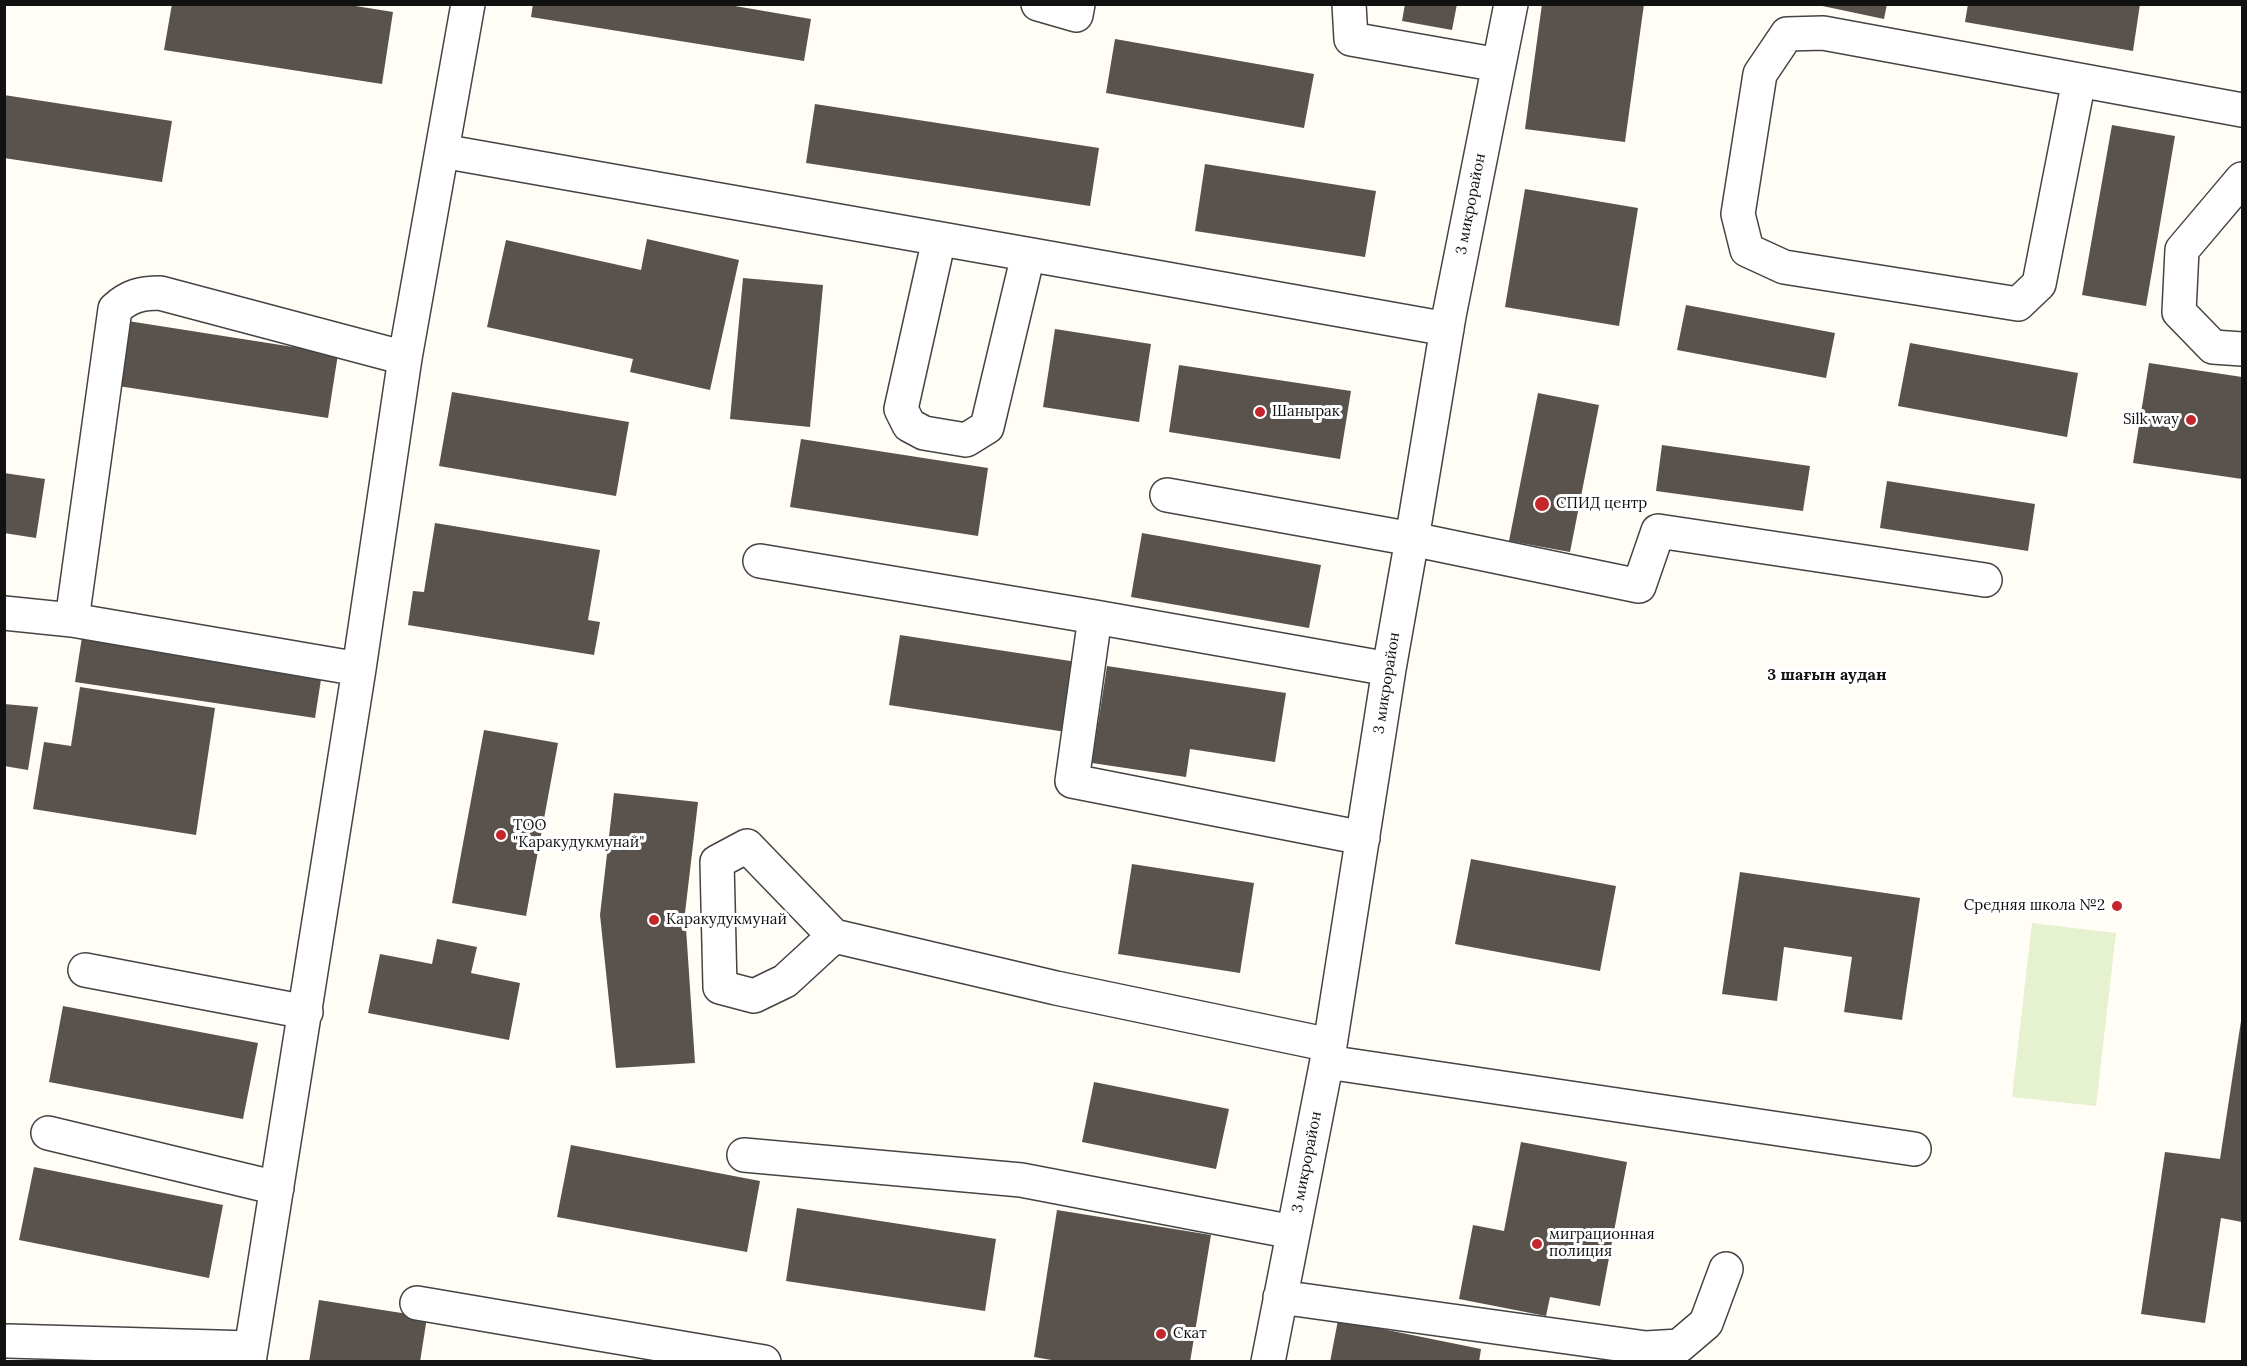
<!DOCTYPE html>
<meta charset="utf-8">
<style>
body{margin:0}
#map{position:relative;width:2247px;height:1366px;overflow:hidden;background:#fffdf5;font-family:Lora,serif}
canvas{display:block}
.frame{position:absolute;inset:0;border:6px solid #111;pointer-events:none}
</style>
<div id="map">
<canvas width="2247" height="1366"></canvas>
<div class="frame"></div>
</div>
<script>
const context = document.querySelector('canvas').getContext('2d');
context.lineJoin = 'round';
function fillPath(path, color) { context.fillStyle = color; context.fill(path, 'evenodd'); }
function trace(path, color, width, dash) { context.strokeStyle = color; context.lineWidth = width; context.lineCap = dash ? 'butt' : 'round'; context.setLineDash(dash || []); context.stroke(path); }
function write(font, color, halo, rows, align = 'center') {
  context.font = font + ' Lora,serif'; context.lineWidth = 6; context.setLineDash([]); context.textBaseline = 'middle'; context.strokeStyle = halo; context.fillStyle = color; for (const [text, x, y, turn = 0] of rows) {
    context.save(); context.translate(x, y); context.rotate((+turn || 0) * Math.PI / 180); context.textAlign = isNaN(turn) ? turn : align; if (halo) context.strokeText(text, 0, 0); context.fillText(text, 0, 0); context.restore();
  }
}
fillPath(new Path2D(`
 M 2032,923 L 2116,933 L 2096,1106 L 2012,1097 Z`), '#e6f2cf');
fillPath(new Path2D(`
 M 172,4 L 343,4 L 393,12 L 382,84 L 164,50 Z
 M 533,4 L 723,4 L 811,19 L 804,61 L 531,17 Z
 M 1405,4 L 1457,4 L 1452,30 L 1402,21 Z
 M 1542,4 L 1644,4 L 1625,142 L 1525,129 Z
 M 1813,4 L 1887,4 L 1884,19 Z
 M 1968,4 L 2140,4 L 2133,51 L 1965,22 Z
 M 1115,39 L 1314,74 L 1304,128 L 1106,93 Z
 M 4,95 L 172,121 L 162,182 L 4,158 Z
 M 815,104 L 1099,148 L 1090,206 L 806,163 Z
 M 2112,125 L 2175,136 L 2146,306 L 2082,295 Z
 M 1205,164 L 1376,191 L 1365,257 L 1195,231 Z
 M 1525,189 L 1638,208 L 1619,326 L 1505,307 Z
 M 647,239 L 739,260 L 710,390 L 630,372 L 633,359 L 487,327 L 506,240 L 641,270 Z
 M 743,278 L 823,285 L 810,427 L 730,419 Z
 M 1686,305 L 1835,333 L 1826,378 L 1677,350 Z
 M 128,321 L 338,354 L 328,418 L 118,386 Z
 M 1055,329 L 1151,344 L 1139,422 L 1043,407 Z
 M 1910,343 L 2078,373 L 2067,437 L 1898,406 Z
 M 2149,363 L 2242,377 L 2242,479 L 2133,463 Z
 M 1179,365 L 1351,391 L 1340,459 L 1169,432 Z
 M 452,392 L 629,422 L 616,496 L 439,466 Z
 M 1538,393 L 1599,405 L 1570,552 L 1509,541 Z
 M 801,439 L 988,468 L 978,536 L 790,507 Z
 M 1662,445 L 1810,466 L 1803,511 L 1656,491 Z
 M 4,473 L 45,479 L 36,538 L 4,533 Z
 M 1887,481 L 2035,504 L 2028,551 L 1880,528 Z
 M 435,523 L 600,550 L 588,620 L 600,622 L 594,655 L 408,625 L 413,591 L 424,592 Z
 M 1142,533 L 1321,565 L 1309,628 L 1131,597 Z
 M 900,635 L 1077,662 L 1066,732 L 889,705 Z
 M 82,637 L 322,673 L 315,718 L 75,682 Z
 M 1107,666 L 1286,693 L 1275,762 L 1190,749 L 1186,777 L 1092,763 Z
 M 80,687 L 215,708 L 196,835 L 33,809 L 44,742 L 71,746 Z
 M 4,704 L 38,707 L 28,770 L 4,766 Z
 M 484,730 L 558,743 L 526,916 L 452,903 Z
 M 614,793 L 698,802 L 685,913 L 695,1063 L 616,1068 L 600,915 Z
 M 1471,859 L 1616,886 L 1600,971 L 1455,944 Z
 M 1132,864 L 1254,883 L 1240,973 L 1118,954 Z
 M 1740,872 L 1920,898 L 1902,1020 L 1844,1012 L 1852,957 L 1784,947 L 1777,1001 L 1722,994 Z
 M 437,939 L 477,947 L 471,973 L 520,983 L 509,1040 L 368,1013 L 380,954 L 432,964 Z
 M 63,1006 L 258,1043 L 243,1119 L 49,1082 Z
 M 2241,1021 L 2242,1222 L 2221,1218 L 2205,1323 L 2141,1314 L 2165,1152 L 2220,1159 Z
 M 1094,1082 L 1229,1109 L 1216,1169 L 1082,1142 Z
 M 1521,1142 L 1627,1162 L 1600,1306 L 1550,1297 L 1546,1316 L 1459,1299 L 1473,1225 L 1504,1231 Z
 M 571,1145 L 760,1181 L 747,1252 L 557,1217 Z
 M 34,1167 L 223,1205 L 209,1278 L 19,1240 Z
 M 797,1208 L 996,1239 L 985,1311 L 786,1281 Z
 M 1057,1210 L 1211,1235 L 1190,1362 L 1063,1362 L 1034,1357 Z
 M 319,1300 L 427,1317 L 420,1362 L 309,1362 Z
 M 1338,1320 L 1481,1349 L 1479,1362 L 1330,1362 Z`), '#5a524d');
const minor = new Path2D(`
 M 1038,4 L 1076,15 L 1078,4
 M 1349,4 L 1351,39 L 1499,65
 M 2079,80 L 2039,284 L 2018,304 L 1784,267 L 1747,250 L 1738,214 L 1760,74 L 1787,34 L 1823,33 L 2242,110
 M 442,151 C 777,208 1112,270 1447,329
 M 2242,179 L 2182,250 L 2179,312 L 2213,347 L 2242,349
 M 939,239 L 901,409 L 909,425 L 924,433 L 966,440 L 987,427 L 1028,255
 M 1167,495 L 1412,539 L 1639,586 L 1658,531 L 1985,580
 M 760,561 L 1095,617 L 1389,669
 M 4,613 L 72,620 L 359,669
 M 1095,617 L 1072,781 L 1363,838
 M 72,620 L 115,309 C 129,296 141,293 160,293 L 405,358
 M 834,936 L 785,981 L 754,996 L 720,987 L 717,862 L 747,846 L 834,936 L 1056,988 L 1330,1045
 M 85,970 L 306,1012
 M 1327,1062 L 1914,1149
 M 48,1133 L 277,1188
 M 744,1155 L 1021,1180 L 1293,1232
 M 1280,1297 L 1646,1348 L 1679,1346 L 1706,1323 L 1726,1269
 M 417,1303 L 764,1362
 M 8,1341 L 251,1348
 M 249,1362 L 359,669 L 405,358 L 468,4
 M 1268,1362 L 1330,1045 L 1389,669 L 1412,539 L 1449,316 L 1511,4`);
trace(minor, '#444', 36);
trace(minor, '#fff', 33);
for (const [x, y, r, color] of [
 [1260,412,6,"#c4262e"],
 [2191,420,6,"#c4262e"],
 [1542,504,8,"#c4262e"],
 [501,835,6,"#c4262e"],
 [2117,906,6,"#c4262e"],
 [654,920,6,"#c4262e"],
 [1537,1244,6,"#c4262e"],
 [1161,1334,6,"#c4262e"]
]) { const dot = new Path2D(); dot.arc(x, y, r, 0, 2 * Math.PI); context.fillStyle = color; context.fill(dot); trace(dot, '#fff', 2); }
write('15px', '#111', '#fff', [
 ["3 микрорайон",1471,204,-79],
 ["3 микрорайон",1387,683,-81],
 ["3 микрорайон",1307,1162,-79]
]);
write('15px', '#111', '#fff', [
 ["Шанырак",1272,412],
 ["Silk way",2179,420,"right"],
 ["СПИД центр",1556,504],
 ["ТОО",513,826],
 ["\"Каракудукмунай\"",513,843],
 ["Средняя школа №2",2105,906,"right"],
 ["Каракудукмунай",666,920],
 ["миграционная",1549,1235],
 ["полиция",1549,1252],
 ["Скат",1173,1334]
], 'left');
write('bold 16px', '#111', '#fff', [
 ["3 шағын аудан",1827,675]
]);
</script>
